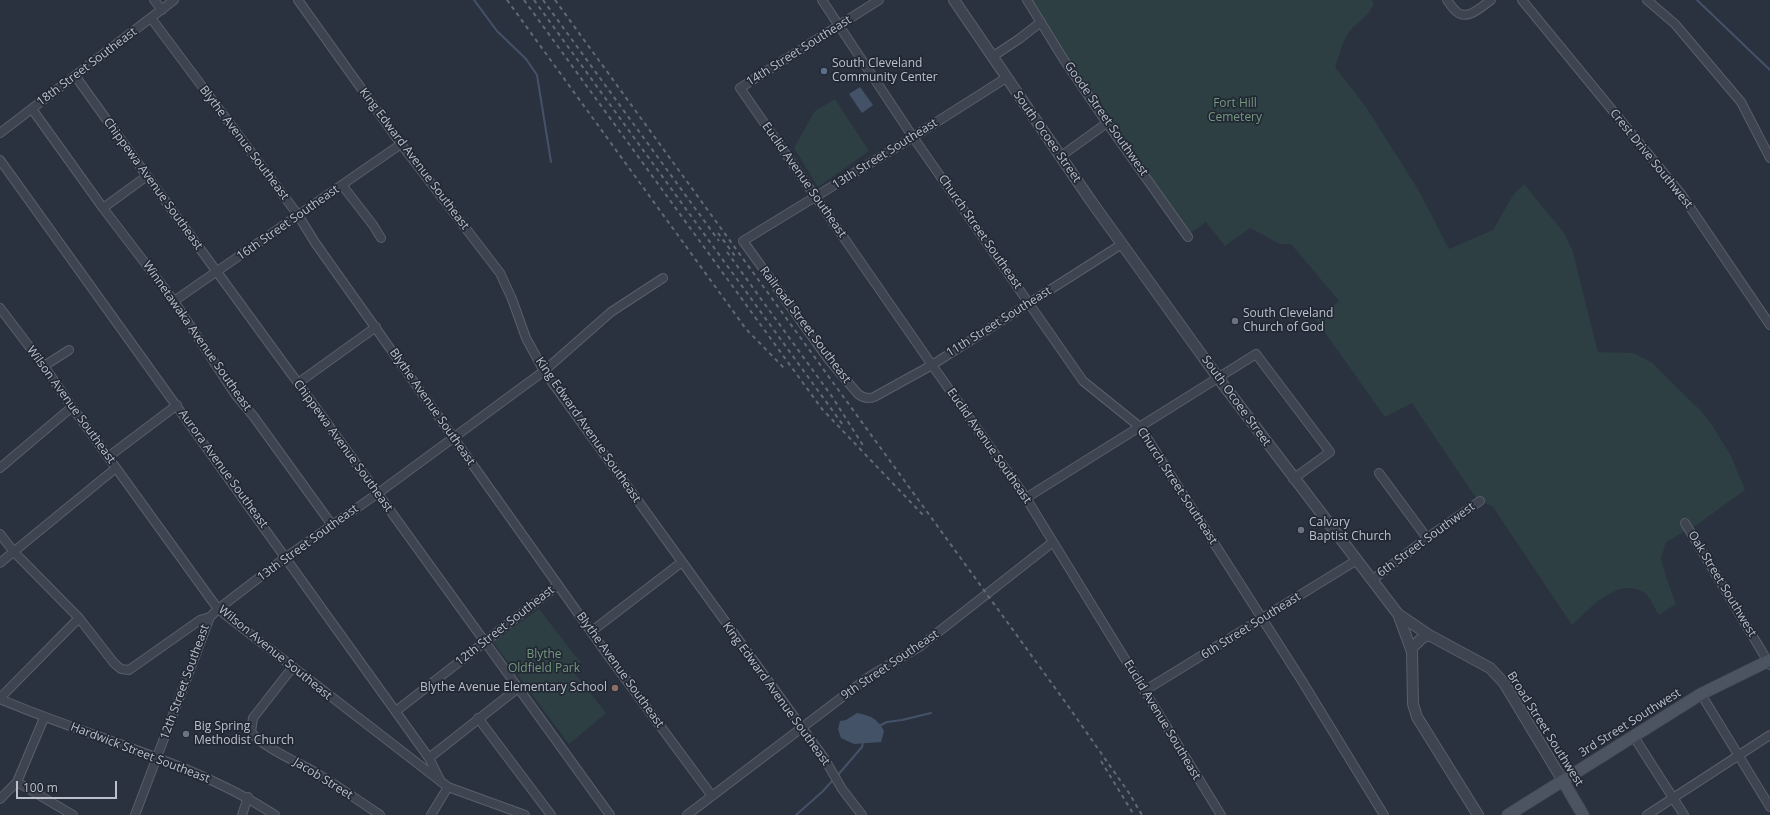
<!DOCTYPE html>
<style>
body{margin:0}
#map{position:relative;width:1770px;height:815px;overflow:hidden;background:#2a3240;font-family:"Open Sans",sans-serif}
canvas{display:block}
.scale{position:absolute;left:16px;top:781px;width:101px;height:18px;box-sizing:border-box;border:2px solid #bbc0ca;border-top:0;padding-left:5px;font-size:12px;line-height:14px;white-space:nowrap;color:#bbc0ca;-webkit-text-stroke:3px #222935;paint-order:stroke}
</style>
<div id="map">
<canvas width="1770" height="815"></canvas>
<div class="scale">100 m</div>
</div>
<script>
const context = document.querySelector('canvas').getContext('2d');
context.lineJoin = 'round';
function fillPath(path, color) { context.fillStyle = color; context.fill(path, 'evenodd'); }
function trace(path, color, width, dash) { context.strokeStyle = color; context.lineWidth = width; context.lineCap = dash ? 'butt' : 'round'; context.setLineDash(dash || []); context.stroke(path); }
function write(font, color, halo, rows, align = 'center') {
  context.font = font + ' "Open Sans",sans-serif'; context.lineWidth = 3.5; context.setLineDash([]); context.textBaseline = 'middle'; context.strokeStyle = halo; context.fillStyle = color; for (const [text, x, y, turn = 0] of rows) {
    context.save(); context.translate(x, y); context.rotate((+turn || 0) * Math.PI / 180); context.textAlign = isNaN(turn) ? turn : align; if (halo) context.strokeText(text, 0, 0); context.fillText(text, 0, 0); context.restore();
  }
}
fillPath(new Path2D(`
 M 1030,0 L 1372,0 L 1374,5 C 1366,19 1354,23 1346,37 C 1341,46 1339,57 1335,67 L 1366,107 L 1419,191 L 1449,249 L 1493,230 L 1514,194 L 1524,184 L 1564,233 L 1573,252 L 1584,297 L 1598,352 L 1633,353 L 1651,362 L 1701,411 L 1712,425 L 1731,456 L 1745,490 L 1695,526 L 1666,542 L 1661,558 L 1666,577 L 1676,604 L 1659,615 C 1655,609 1650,596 1643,592 C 1617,577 1590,609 1572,625 L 1493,507 L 1476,498 L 1412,403 L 1385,417 L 1316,320 L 1339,301 L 1291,244 L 1280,244 L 1250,228 L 1225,246 L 1206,222 L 1189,234 L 1067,60 Z
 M 835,99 L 869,151 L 818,187 L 794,148 L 815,111 Z
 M 539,609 L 581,663 L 572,670 L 606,713 L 569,744 L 493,642 Z`), '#2d3f42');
fillPath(new Path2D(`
 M 860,87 L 873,105 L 862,113 L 849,94 Z
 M 857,713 C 871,716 877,718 884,731 L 881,742 L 854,744 L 841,738 L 838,729 L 840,721 L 846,720 Z`), '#445268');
trace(new Path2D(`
 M 474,0 L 497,31 L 526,59 L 537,75 L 551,162
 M 1697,0 L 1770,70
 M 879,726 L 887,722 L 902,720 L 931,713
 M 837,776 L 862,747 L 863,742
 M 796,815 L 822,792 L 834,779`), '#445268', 2);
const minor = new Path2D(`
 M 154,0 L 162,10
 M 298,0 L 401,144 L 500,273 L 512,299 L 526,338 L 544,371 L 824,758 L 842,789 L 862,815
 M 822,0 L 913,137 L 1083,381 L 1140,427 L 1302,681 L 1384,815
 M 879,0 L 740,88 L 932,365 L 1026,498 L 1221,815
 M 1027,0 L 1064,60 L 1107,123 L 1188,237
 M 1447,0 C 1450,4 1453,9 1457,12 C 1468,21 1482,6 1491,0
 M 1522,0 L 1681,194 L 1770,325
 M 1647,0 L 1675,24 L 1741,102 L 1770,158
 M 151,18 L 298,215 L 316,244 L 607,654 L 712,796
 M 992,57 L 1019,39 L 1041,22
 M 76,77 L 147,176 L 298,383 L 610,815
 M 1006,78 L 913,137 L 743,241 L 829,360 L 858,394 C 863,398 868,399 874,397 L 932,365 L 1122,244
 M 32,109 L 103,208 L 174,301 L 235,394 L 254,417 L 332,525
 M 0,133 L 174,0
 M 1061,156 L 1107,123
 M 0,160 L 429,758 L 441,782
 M 342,185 L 373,225 L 381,238
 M 103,208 L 147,176
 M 174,301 L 401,144
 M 0,308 L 44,366 L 72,407 L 218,609 L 448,787 L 525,815
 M 44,366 L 69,350
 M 298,383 L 376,327
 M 108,457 L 177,405
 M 0,468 L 72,407
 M 1379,473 L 1427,538
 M 1026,498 L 1256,354 L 1330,452 L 1293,479
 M 1685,523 L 1770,665
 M 0,534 L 14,552 L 79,618 L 114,663 L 121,669 L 129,670 L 200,620 L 210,617 L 218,609 L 286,557 L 377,494 L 544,371 L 611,312 L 663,278
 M 0,563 L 116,468
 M 1372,580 L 1427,538 L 1480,501
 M 592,631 L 682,562
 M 292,668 L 253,718 L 251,732 C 261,746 297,762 313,771 C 336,785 358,800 380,815
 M 1144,691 L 1357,560
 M 1701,694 L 1770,807
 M 0,698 L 79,618
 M 0,699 C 91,738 192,761 275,815
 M 396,711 L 558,585
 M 478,718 L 551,815
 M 1634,737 L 1684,815
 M 429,758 L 518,688
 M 17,782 L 73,815
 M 0,799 L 17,782 L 44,718
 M 135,815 L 210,617
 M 242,815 L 248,797
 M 431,815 L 448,787
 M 687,815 L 870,676 L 919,647 L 946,626 L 1053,542
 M 1647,815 L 1770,735`);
const tertiary = new Path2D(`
 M 954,0 L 1091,201 L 1219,379 L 1398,614 L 1412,652 L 1413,704 L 1417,717 L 1478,815
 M 1398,614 L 1429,635 L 1490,668 L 1504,683 L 1563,781
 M 1411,649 L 1422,638 L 1429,635`);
const secondary = new Path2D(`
 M 1563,781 L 1583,815
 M 1508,815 L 1701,694 L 1770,660`);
trace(minor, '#595f6a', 10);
trace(tertiary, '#595f6a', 12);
trace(secondary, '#474d59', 13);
trace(minor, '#3e4550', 8);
trace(tertiary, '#3e4550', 10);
trace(secondary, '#4c5462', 11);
trace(new Path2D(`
 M 507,0 L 746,329 L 786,370
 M 524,0 L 822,409 L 923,515
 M 534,0 L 843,425
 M 543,0 L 719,241
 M 555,0 L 1066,703 L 1129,793 L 1142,815
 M 718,233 L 735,256
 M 727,252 L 833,398 L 864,447
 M 1101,761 L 1134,815`), '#606976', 2, [4, 4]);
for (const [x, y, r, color] of [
 [824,71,4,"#5c6f8a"],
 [1235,321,4,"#6b7280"],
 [1301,530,4,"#6b7280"],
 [615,688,4,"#8d6e63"],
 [186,734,4,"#6b7280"]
]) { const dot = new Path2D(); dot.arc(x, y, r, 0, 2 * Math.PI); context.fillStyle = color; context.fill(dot); trace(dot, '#222935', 1.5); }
write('12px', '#bbc0ca', '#222935', [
 ["14th Street Southeast",799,51,-32],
 ["18th Street Southeast",87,67,-37],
 ["Goode Street Southwest",1106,119,55],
 ["South Ocoee Street",1047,137,55],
 ["Blythe Avenue Southeast",244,143,53],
 ["13th Street Southeast",885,154,-32],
 ["King Edward Avenue Southeast",414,159,53],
 ["Crest Drive Southwest",1651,159,51],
 ["Euclid Avenue Southeast",804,180,55],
 ["Chippewa Avenue Southeast",153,184,54],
 ["16th Street Southeast",288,223,-35],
 ["Church Street Southeast",980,232,55],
 ["11th Street Southeast",999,322,-32],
 ["Railroad Street Southeast",805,325,53],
 ["Winnetawaka Avenue Southeast",197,336,55],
 ["South Ocoee Street",1236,401,54],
 ["Wilson Avenue Southeast",71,405,54],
 ["Blythe Avenue Southeast",432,407,55],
 ["King Edward Avenue Southeast",588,430,55],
 ["Chippewa Avenue Southeast",343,446,54],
 ["Euclid Avenue Southeast",989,446,55],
 ["Aurora Avenue Southeast",223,469,54],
 ["Church Street Southeast",1177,486,57],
 ["6th Street Southwest",1426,540,-36],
 ["13th Street Southeast",308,543,-36],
 ["Oak Street Southwest",1722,584,59],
 ["12th Street Southeast",505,626,-38],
 ["6th Street Southeast",1251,626,-32],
 ["Wilson Avenue Southeast",275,653,39],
 ["9th Street Southeast",890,665,-34],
 ["Blythe Avenue Southeast",620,670,54],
 ["12th Street Southeast",185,682,-70],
 ["King Edward Avenue Southeast",776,694,54],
 ["Euclid Avenue Southeast",1162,720,59],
 ["3rd Street Southwest",1630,723,-32],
 ["Broad Street Southwest",1545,729,58],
 ["Hardwick Street Southeast",140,753,21],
 ["Jacob Street",323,779,32]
]);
write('12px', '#bbc0ca', '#222935', [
 ["South Cleveland",832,64],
 ["Community Center",832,78],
 ["South Cleveland",1243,314],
 ["Church of God",1243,328],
 ["Calvary",1309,523],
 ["Baptist Church",1309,537],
 ["Blythe Avenue Elementary School",607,688,"right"],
 ["Big Spring",194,727],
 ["Methodist Church",194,741]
], 'left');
write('12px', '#75987e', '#222935', [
 ["Fort Hill",1235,104],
 ["Cemetery",1235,118],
 ["Blythe",544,655],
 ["Oldfield Park",544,669]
]);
</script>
